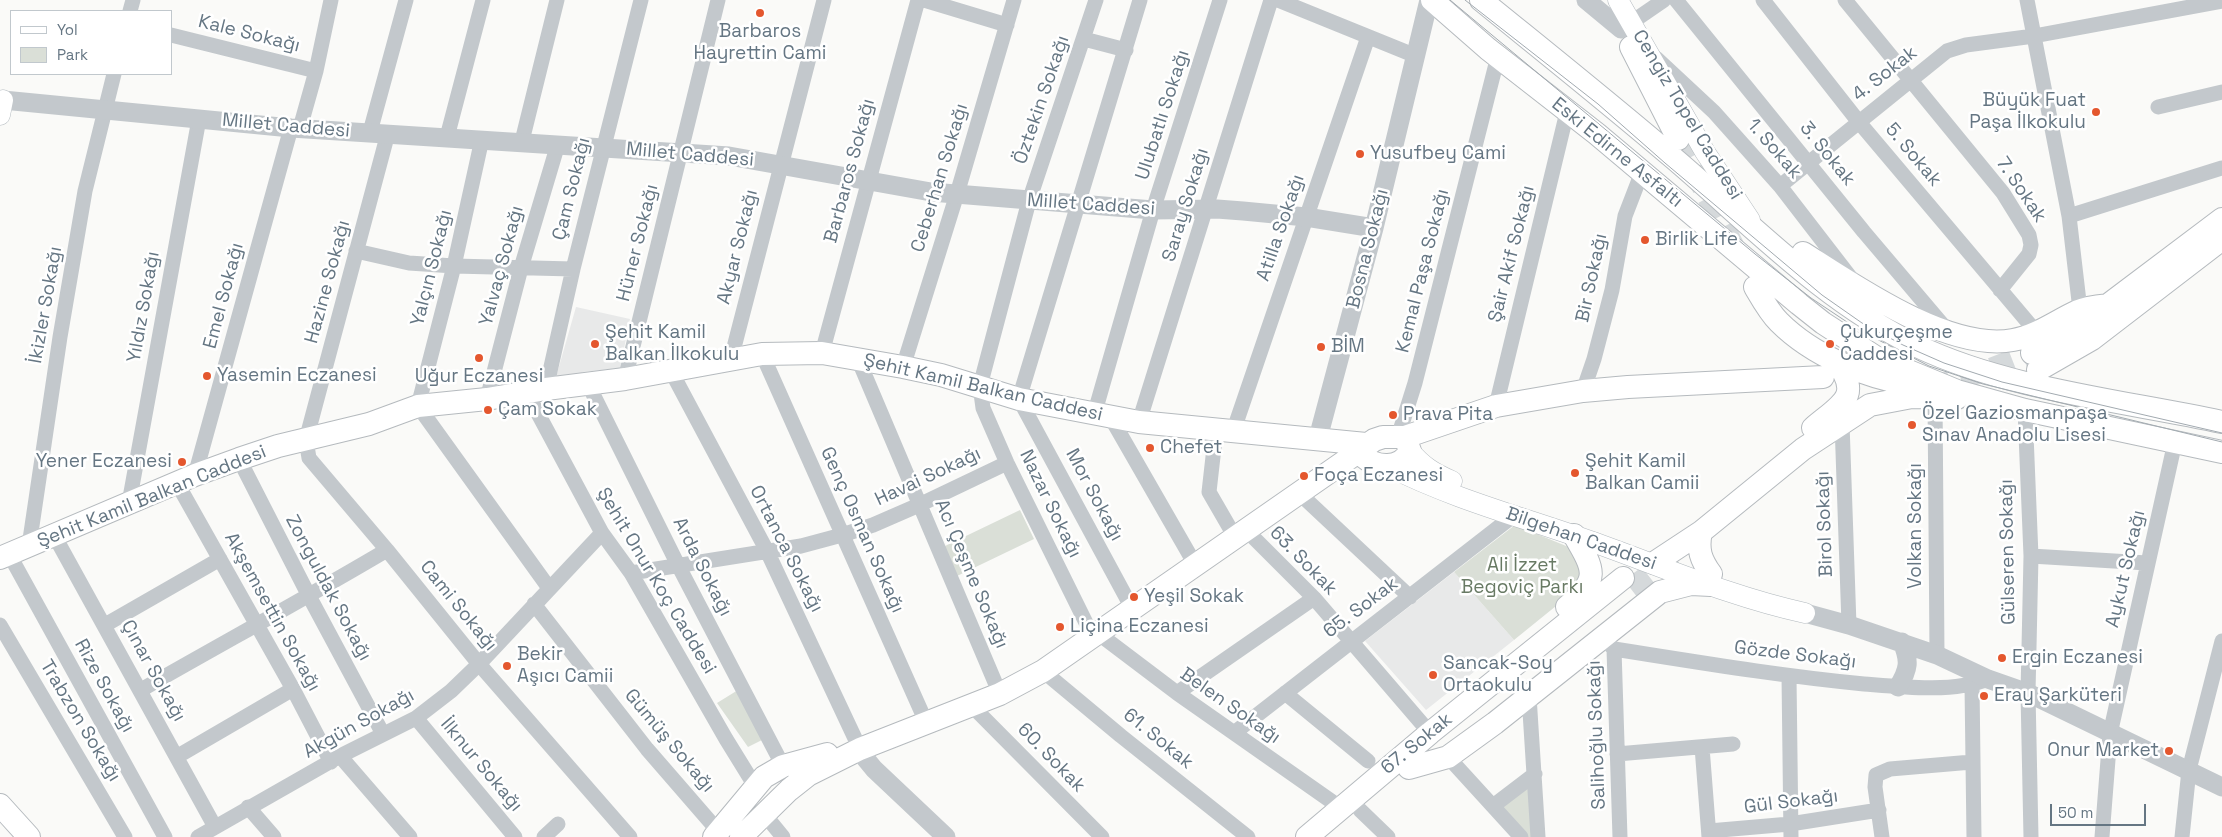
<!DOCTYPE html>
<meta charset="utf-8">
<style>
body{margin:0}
#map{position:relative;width:2222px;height:837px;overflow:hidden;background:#fafaf8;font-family:"Space Grotesk",sans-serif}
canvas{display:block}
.legend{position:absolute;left:10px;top:10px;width:162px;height:65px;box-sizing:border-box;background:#fff;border:1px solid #c1c8cd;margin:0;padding:6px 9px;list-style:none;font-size:15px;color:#657683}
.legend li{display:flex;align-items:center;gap:10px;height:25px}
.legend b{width:25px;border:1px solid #c1c8cd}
.scale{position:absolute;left:2050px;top:804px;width:96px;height:22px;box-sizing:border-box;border:2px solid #657683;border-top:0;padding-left:6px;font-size:15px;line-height:18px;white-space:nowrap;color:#657683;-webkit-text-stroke:4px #fff;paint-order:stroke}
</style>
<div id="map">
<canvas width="2222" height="837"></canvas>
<ul class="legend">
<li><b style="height:6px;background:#fff"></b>Yol</li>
<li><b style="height:14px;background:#dadfd7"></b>Park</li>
</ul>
<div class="scale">50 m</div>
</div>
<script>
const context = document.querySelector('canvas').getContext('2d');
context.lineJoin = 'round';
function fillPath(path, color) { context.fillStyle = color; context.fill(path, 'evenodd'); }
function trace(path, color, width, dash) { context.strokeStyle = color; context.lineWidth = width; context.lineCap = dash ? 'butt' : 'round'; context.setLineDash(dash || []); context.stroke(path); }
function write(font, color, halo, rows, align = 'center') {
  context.font = font + ' "Space Grotesk",sans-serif'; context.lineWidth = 5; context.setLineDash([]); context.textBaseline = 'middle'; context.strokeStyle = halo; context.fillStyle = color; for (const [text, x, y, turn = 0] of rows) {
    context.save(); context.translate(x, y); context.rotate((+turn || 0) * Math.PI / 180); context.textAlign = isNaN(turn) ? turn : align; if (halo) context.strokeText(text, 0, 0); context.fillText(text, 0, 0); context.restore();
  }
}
fillPath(new Path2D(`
 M 576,307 L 630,319 L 620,368 L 583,372 L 577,377 L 556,377 Z
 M 1454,572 L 1514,640 L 1426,710 L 1365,641 Z`), '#e8e9e9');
fillPath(new Path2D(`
 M 1020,510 L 1034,539 L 957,576 L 943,547 Z
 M 1515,525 L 1571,548 L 1586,567 L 1577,589 L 1514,640 L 1454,572 Z
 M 738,690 L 766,738 L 748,747 L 717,703 Z
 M 1531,782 L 1533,837 L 1527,837 L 1500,805 Z`), '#dadfd7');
trace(new Path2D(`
 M 1678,139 L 1736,251
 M 1929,388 L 1991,369 L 2032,353
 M 1631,589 L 1674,556`), '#d5d9db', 22, [22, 11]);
const secondary = new Path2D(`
 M 1618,0 L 1705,152 L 1750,220
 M 0,115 L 3,100
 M 1410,451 C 1422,466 1434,473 1452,481
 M 1388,466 C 1453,499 1522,517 1590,541 C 1661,566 1731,597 1805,613`);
const primary = new Path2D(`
 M 1432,0 L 1488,49 L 1597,134 L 1799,304 L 1823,323 L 1877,358 L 1957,391 L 2025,410 L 2222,452
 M 1481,0 C 1545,52 1609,103 1671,156 C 1749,222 1823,301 1917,346 C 2007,389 2124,401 2222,422
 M 1631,47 L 1678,139
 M 1803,253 C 1855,286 1949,352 2013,340 C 2037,336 2056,321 2078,311 C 2087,307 2098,306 2108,305
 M 1755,287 C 1762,299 1769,312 1779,322 C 1813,356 1865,377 1912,385
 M 2032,353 L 2073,331 L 2096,314 L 2222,219
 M 2038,370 L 2092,339 L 2222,239
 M 1813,428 C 1841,404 1863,397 1836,361
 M 1361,450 L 1361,455 C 1376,468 1400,470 1410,451 L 1405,437
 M 1701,532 C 1697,550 1701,560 1711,574
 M 0,558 L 195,475 L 239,459 L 278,446 L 369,424 L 418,406 L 487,399 L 546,389 L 625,379 L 762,354 L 822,353 L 903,367 L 941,375 L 1019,399 L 1139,422 L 1366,444
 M 1654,563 L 1701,532 L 1803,449 L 1870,405 L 1912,397 L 1957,398
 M 1567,607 C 1600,579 1595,571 1574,535
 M 1409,768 L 1448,757 L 1495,723 L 1660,592 L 1691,584 L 1711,585
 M 0,805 L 29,837
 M 714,837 L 764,777 L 783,766 L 827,754
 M 741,837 L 789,790 L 808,775 L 860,749 L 1000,694 L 1043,671 L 1361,450 L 1374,440 L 1383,437 L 1405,437 L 1496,406 L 1583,391 L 1628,387 L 1823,377
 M 1307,837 L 1430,733 L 1623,578`);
trace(secondary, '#b3babf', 21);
trace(primary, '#b5babe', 24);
trace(new Path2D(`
 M 924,0 L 1007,25
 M 1278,0 L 1416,56
 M 1676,0 L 1864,232 L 1948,331
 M 1763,0 L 1858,121 L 2037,333
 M 1845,0 L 2003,193 L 2029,235 L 2031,245 L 2029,254 L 2000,290
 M 2027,0 L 2069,216 L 2080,310
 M 130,11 L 133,0
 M 1632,22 L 1664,0
 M 171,35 L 316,71
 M 1084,39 L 1126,50
 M 1656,58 L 1714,112 L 1780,186 L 1851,278
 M 2158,107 L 2222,92
 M 300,128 L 316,71 L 331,0
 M 370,132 L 406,0
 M 388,133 L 306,440 L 309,458 L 387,550 L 479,664 L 630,837
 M 447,137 L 483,0
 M 482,139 L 454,266 L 418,406 L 549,588
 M 522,141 L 557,0
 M 1780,186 L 1947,51 L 1966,45 L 2034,36 L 2222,1
 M 2069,216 L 2222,168
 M 356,251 L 409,263 L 454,266 L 573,269
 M 822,353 L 918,0
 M 762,354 L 926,722
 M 731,359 L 824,0
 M 858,359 L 1000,694
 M 903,367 L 957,194 L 1014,0
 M 671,371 L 767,551 L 860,749
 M 625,379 L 718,0
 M 588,384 L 678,565 L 783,766
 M 546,389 L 573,269 L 641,0
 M 1583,391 L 1594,359 L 1612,290 L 1625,216 L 1642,172
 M 527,393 L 602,533 L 631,573 L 726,739 L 755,786
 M 1935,397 L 1937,655
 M 487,399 L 521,268 L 558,144
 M 1496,406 L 1567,112
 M 2025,410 L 2031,556 L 2028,693 L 2031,837
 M 1094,415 L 1153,210 L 1220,0
 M 1111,418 L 1196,566
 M 1139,422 L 1271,0
 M 1842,423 L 1849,625
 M 1216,430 L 1209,492 L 1235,537
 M 1233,432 L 1368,37
 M 1398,437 L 1415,383 L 1498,56
 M 239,459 L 309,596 L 383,734
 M 195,475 L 291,128
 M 177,483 L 293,689 L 331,762
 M 1299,493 L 1410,597
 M 129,503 L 199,119
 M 1246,530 L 1314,598 L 1430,733
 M 54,535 L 215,827
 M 29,546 L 60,337 L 85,191 L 114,74
 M 9,554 L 165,837
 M 2031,556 L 2147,563
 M 631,573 L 801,546 L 842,535 L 873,525 L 919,505 L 1007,463
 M 534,604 L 647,749 L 719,832
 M 1133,610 L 1019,399 L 1140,0
 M 0,625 L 125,837
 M 105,625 L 220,559
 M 1099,634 L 1177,693 L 1341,808
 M 1093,637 L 1007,463 L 983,408 L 980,386 L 1029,201 L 1096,0
 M 1608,643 L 1614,649 L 1620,837
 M 1614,649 C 1697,662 1780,676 1864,684 C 1901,687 1953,693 1988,679
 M 1043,671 L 1121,736 L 1248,837
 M 1789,676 L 1791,837
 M 1972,685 L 1974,837
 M 141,690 C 223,643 306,598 387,550
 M 1177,693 L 1314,598
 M 1285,693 L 1368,761
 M 1529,696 L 1538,837
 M 972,706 L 1102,837
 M 416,718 L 515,837
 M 1234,733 L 1513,516
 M 1702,747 L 1709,837
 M 1617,754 L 1733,744
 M 178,756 L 293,689
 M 340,756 L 410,837
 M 1448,757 L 1521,837
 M 1493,806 L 1535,774
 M 248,807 L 274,837
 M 1360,810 L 1388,837
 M 765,815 L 783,837
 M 1709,831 L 1790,824 L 1879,810
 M 198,837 L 340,756 L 416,718 L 451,691 L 479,664 L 602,533
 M 544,837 L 558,824
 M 1882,837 L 1875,787 L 1876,775 L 1890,769 L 1972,762
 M 2102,837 L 2110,734 L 2175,442
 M 2182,837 L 2189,770 L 2222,641`), '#c3c8cc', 15);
trace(new Path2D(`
 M 1586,0 L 1621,29
 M 3,100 L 291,128 L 729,156 L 931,192 L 1153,210 L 1217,209 L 1243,211 L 1306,217 L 1374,228
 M 1318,438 L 1374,228 L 1429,0
 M 1805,613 L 1849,625 L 1937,655 L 1988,679 L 2028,693 L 2222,787
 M 1898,687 C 1909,669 1910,661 1902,642
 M 860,749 L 865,758 L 874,769 L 946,837`), '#c3c8cc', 19);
trace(secondary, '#fff', 20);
trace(primary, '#fff', 22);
trace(new Path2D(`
 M 1450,0 L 1755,254 L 1811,298 L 1859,330 L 1929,366 L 1983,384 L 2222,442
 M 1465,0 L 1598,104 L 1665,163 L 1822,295 L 1862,323 L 1903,345 L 1944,363 L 2002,382 L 2222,433`), '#a2aab0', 1);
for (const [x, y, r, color] of [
 [760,13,5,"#e4572e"],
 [2096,112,5,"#e4572e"],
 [1360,154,5,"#e4572e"],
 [1645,240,5,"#e4572e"],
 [595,344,5,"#e4572e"],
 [1830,344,5,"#e4572e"],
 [1321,347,5,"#e4572e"],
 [479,358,5,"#e4572e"],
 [207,376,5,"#e4572e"],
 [488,410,5,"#e4572e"],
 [1393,415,5,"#e4572e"],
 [1912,425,5,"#e4572e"],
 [1150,448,5,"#e4572e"],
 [182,462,5,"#e4572e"],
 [1575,473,5,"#e4572e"],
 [1304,476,5,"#e4572e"],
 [1134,597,5,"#e4572e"],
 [1060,627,5,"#e4572e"],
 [2002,658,5,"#e4572e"],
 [507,666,5,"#e4572e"],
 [1433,675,5,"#e4572e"],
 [1984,696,5,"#e4572e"],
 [2169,751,5,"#e4572e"]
]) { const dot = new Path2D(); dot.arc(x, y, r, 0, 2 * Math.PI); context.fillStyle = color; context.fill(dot); trace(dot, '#fff', 2); }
write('19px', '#657683', '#fff', [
 ["Barbaros",760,32,"center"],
 ["Hayrettin Cami",760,54,"center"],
 ["Büyük Fuat",2086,101,"right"],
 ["Paşa İlkokulu",2086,123,"right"],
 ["Yusufbey Cami",1370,154],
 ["Birlik Life",1655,240],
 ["Şehit Kamil",605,333],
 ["Balkan İlkokulu",605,355],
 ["Çukurçeşme",1840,333],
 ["Caddesi",1840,355],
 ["BİM",1331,347],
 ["Yasemin Eczanesi",217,376],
 ["Uğur Eczanesi",479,377,"center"],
 ["Çam Sokak",498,410],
 ["Özel Gaziosmanpaşa",1922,414],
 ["Sınav Anadolu Lisesi",1922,436],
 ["Prava Pita",1403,415],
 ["Chefet",1160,448],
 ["Yener Eczanesi",172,462,"right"],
 ["Şehit Kamil",1585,462],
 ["Balkan Camii",1585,484],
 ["Foça Eczanesi",1314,476],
 ["Yeşil Sokak",1144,597],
 ["Liçina Eczanesi",1070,627],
 ["Bekir",517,655],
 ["Aşıcı Camii",517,677],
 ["Ergin Eczanesi",2012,658],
 ["Sancak-Soy",1443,664],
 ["Ortaokulu",1443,686],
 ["Eray Şarküteri",1994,696],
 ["Onur Market",2159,751,"right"]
], 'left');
write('19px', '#657683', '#fff', [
 ["Kale Sokağı",249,34,14],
 ["4. Sokak",1885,74,-38],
 ["Öztekin Sokağı",1042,100,-71],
 ["Ulubatlı Sokağı",1163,115,-72],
 ["Cengiz Topel Caddesi",1687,115,59],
 ["Millet Caddesi",286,126,5],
 ["1. Sokak",1774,149,49],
 ["Eski Edirne Asfaltı",1617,153,39],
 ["3. Sokak",1827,154,51],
 ["Millet Caddesi",690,155,5],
 ["5. Sokak",1913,155,50],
 ["Barbaros Sokağı",850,171,-75],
 ["Ceberhan Sokağı",940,178,-73],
 ["Çam Sokağı",572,189,-76],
 ["7. Sokak",2021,190,56],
 ["Millet Caddesi",1091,205,4],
 ["Saray Sokağı",1186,205,-73],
 ["Atilla Sokağı",1281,228,-71],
 ["Hüner Sokağı",638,243,-76],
 ["Akyar Sokağı",738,247,-76],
 ["Bosna Sokağı",1368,249,-76],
 ["Şair Akif Sokağı",1512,254,-76],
 ["Yalvaç Sokağı",502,266,-75],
 ["Yalçın Sokağı",432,268,-76],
 ["Kemal Paşa Sokağı",1423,271,-76],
 ["Bir Sokağı",1592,278,-78],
 ["Hazine Sokağı",328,282,-75],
 ["Emel Sokağı",224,296,-75],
 ["İkizler Sokağı",46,305,-80],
 ["Yıldız Sokağı",144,307,-80],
 ["Şehit Kamil Balkan Caddesi",983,388,13],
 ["Havai Sokağı",928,477,-25],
 ["Mor Sokağı",1094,495,62],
 ["Şehit Kamil Balkan Caddesi",152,497,-22],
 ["Nazar Sokağı",1050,504,64],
 ["Birol Sokağı",1825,524,-92],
 ["Volkan Sokağı",1916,526,-90],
 ["Genç Osman Sokağı",862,530,66],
 ["Bilgehan Caddesi",1581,539,19],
 ["Ortanca Sokağı",786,549,63],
 ["Gülseren Sokağı",2008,552,-91],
 ["63. Sokak",1303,561,46],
 ["Arda Sokağı",702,567,63],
 ["Aykut Sokağı",2126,569,-77],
 ["Acı Çeşme Sokağı",971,574,67],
 ["Şehit Onur Koç Caddesi",656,581,59],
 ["Zonguldak Sokağı",328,588,62],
 ["Cami Sokağı",458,606,51],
 ["65. Sokak",1361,608,-37],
 ["Akşemsettin Sokağı",272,612,61],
 ["Gözde Sokağı",1795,655,7],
 ["Çınar Sokağı",153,671,61],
 ["Rize Sokağı",104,686,61],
 ["Belen Sokağı",1230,706,35],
 ["Trabzon Sokağı",80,721,59],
 ["Akgün Sokağı",359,724,-29],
 ["Salihoğlu Sokağı",1597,735,-92],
 ["61. Sokak",1158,739,39],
 ["Gümüş Sokağı",669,741,50],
 ["67. Sokak",1417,744,-39],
 ["60. Sokak",1051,758,46],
 ["İlknur Sokağı",481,765,50],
 ["Gül Sokağı",1791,802,-7]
]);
write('19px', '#687a64', '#fff', [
 ["Ali İzzet",1522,566],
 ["Begoviç Parkı",1522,588]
]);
</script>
